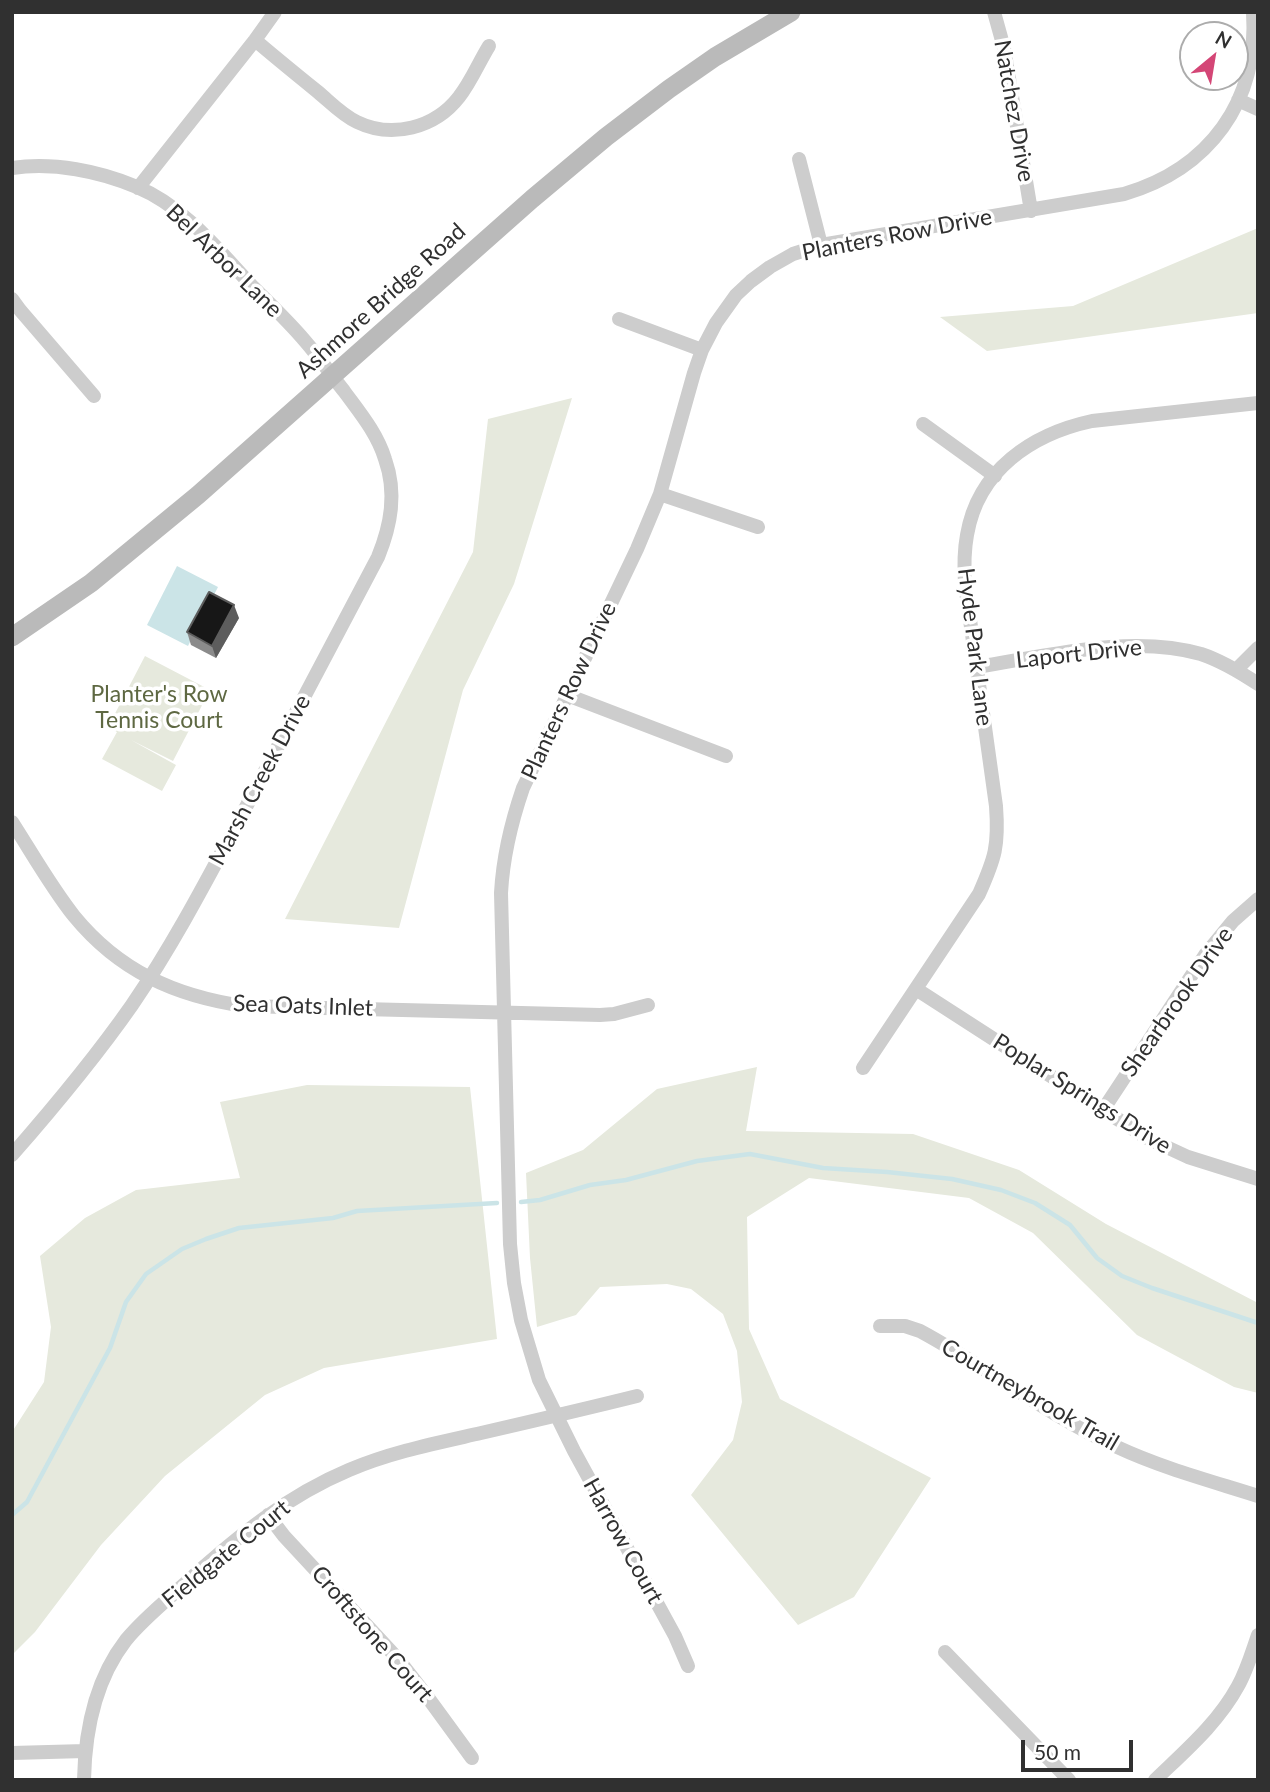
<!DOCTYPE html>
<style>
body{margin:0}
#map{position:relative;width:1270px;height:1792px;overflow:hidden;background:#fff;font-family:Lato,sans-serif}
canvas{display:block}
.frame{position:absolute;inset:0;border:14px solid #303030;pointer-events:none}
.north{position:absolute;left:1179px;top:21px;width:70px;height:70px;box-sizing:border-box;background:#fff;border:2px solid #acacac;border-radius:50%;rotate:30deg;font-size:19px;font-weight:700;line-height:28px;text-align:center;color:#303030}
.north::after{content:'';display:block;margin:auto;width:24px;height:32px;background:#d44676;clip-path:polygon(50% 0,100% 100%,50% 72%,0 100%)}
.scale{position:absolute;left:1021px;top:1740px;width:112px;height:32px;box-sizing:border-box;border:4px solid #303030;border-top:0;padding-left:9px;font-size:21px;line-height:24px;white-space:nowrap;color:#303030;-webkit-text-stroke:5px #fff;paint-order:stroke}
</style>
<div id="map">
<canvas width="1270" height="1792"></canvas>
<div class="frame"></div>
<div class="north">N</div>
<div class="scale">50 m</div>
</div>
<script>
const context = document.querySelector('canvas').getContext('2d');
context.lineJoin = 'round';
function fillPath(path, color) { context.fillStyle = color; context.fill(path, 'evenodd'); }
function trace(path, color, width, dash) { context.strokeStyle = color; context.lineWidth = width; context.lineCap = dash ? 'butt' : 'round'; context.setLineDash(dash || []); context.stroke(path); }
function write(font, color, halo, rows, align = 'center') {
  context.font = font + ' Lato,sans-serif'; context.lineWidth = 7; context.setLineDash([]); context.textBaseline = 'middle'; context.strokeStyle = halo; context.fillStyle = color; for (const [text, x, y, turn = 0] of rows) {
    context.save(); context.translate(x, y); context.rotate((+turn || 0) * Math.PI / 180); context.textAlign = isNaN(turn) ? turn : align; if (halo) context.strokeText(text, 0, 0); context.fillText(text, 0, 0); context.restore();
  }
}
fillPath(new Path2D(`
 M 1258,228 L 1258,313 L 987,351 L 940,317 L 1073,306 Z
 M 572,398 L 514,584 L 463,690 L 399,928 L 285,919 L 473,552 L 488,419 Z
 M 145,656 L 210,690 L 173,761 L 131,740 L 176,765 L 162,791 L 102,759 L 117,732 L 108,727 Z
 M 757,1067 L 746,1131 L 913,1134 L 1019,1170 L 1106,1224 L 1258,1303 L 1258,1393 L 1234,1387 L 1137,1335 L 1033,1233 L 969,1198 L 809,1178 L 747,1217 L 749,1329 L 780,1399 L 931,1478 L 854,1597 L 798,1625 L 691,1495 L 733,1440 L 742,1402 L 737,1351 L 723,1314 L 691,1289 L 667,1284 L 600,1287 L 576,1315 L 537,1327 L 530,1258 L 526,1173 L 583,1150 L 657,1089 Z
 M 307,1085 L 470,1087 L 497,1339 L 324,1368 L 265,1395 L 165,1476 L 101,1545 L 35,1632 L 12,1655 L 12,1432 L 44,1382 L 51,1327 L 40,1256 L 85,1218 L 136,1190 L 240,1178 L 220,1102 Z`), '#e6e9dd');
fillPath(new Path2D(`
 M 177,566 L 218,587 L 188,646 L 147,625 Z`), '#cbe4e7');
trace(new Path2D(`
 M 521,1202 L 540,1200 L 590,1185 L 626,1180 L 697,1161 L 750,1154 L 823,1168 L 887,1172 L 952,1179 L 1001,1190 L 1035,1203 L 1070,1225 L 1097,1258 L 1122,1276 L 1152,1288 L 1258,1323
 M 12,1515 L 27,1502 L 110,1348 L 126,1302 L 146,1274 L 182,1249 L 206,1239 L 239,1228 L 333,1218 L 357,1211 L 497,1203`), '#cbe4e7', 4.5);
trace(new Path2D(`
 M 994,12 L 1004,48 L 1031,211
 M 255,40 C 276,58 297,75 318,92 C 330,102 342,115 357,122 C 392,139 435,128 459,97 C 471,82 479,62 489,46
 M 1238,100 L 1258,109
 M 799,159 L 821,245
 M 12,168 C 54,162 99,171 137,187 C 185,207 219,251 253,287 C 271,305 289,322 305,341 C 319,357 331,375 344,391 C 360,413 377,433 385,459 C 397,493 391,525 378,557 C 334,640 290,724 246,807 C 210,874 175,942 132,1005 C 95,1058 54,1107 12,1155
 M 138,188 L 255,40 L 275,12
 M 12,299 L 20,310 L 94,396
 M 619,319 L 702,350
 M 923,424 L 995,476
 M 660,494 L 758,527
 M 977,667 C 1047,656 1132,634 1201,654 C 1222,661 1240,672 1258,684
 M 1236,670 L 1258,648
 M 567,695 L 726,756
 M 12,822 C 32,853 51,887 74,916 C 119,971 175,996 244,1006 L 600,1015 L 614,1014 L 648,1005
 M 916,989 L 1147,1138 L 1188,1157 L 1258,1179
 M 863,1068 L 979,894 C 995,858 999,846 996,806 L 965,584 C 964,567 964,551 967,535 C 978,470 1032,434 1092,421 L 1258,403
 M 1103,1110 L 1205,955 L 1233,921 L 1258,899
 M 880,1326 L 905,1326 L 920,1331 C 987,1367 1047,1415 1117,1447 C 1162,1468 1211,1481 1258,1496
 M 268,1515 L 284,1536 L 398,1659 L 426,1695 L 472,1758
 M 945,1652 L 1069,1780
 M 688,1666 L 675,1636 L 574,1451 L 539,1380 L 521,1320 L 514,1283 L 510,1244 L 501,893 C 503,856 511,823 523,788 L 637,549 L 660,494 L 694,373 L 702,350 L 716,323 L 736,295 L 751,281 L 770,267 L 793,254 L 821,245 L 1124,194 C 1209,169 1259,102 1253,12
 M 12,1753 L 85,1751
 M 84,1780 C 85,1730 95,1680 126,1640 C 144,1618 167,1600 188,1581 C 237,1537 287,1496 349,1470 C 391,1452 437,1443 481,1433 C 533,1421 585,1409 637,1396
 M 1155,1780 C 1185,1751 1218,1723 1238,1686 C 1247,1670 1252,1652 1258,1635`), '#cdcdcd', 14);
trace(new Path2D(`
 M 12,637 L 91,583 L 198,495 L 532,199 L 606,137 L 669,89 L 715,57 L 791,12`), '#bababa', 19);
fillPath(new Path2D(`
 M 239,618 L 216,658 L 191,645 L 187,632 Z`), '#8b8b8b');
fillPath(new Path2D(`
 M 234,605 L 239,618 L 216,658 L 212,646 Z`), '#5d5d5d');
const building = new Path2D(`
 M 209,592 L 234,605 L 212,646 L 187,632 Z`);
fillPath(building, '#171717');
trace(building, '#5d5d5d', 2);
write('23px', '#303030', '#fff', [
 ["Natchez Drive",1014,111,80],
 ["Planters Row Drive",897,235,-11],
 ["Bel Arbor Lane",224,261,44],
 ["Ashmore Bridge Road",381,301,-42],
 ["Hyde Park Lane",975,647,83],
 ["Laport Drive",1079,654,-6],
 ["Planters Row Drive",569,691,-65],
 ["Marsh Creek Drive",260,780,-62],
 ["Shearbrook Drive",1177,1002,-55],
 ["Sea Oats Inlet",303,1006,2],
 ["Poplar Springs Drive",1082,1094,32],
 ["Courtneybrook Trail",1030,1395,30],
 ["Harrow Court",623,1541,61],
 ["Fieldgate Court",226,1554,-39],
 ["Croftstone Court",372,1634,49]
]);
write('23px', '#5e6842', '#fff', [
 ["Planter's Row",159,695],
 ["Tennis Court",159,721]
]);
</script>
